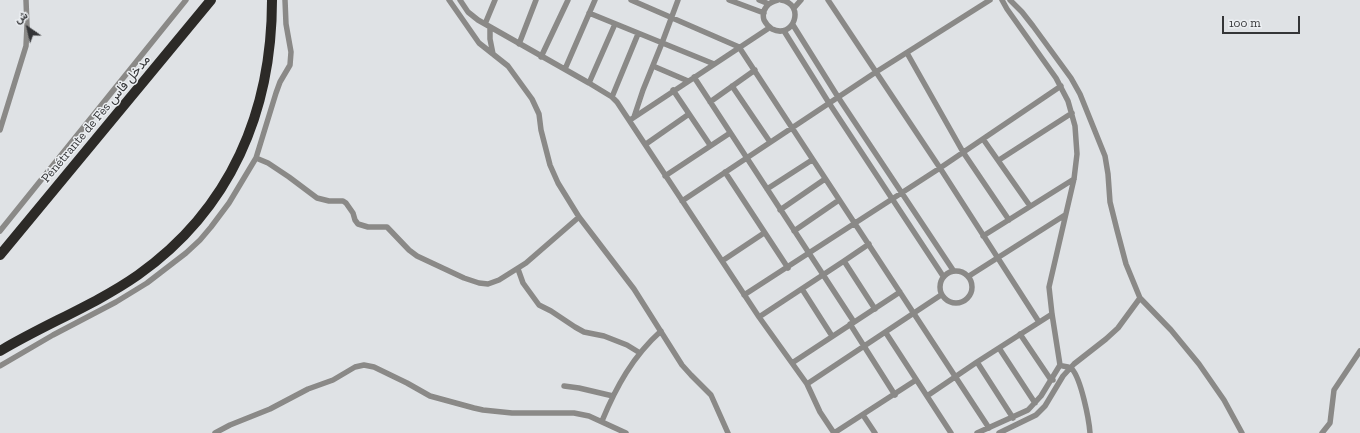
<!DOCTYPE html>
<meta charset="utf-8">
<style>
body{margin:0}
#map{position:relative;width:1360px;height:433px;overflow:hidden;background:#dfe2e5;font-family:"Zilla Slab",Vazirmatn,serif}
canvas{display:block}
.north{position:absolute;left:8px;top:8px;width:40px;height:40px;-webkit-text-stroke:3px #eceff2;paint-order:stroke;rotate:326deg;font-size:11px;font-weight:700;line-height:16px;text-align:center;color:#343537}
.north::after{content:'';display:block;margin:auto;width:14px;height:18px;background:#343537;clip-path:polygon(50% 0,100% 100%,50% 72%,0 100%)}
.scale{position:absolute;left:1222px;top:16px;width:78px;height:18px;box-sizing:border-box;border:2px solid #343537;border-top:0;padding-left:5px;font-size:12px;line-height:14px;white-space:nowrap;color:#343537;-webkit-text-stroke:3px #eceff2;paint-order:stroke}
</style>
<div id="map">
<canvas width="1360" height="433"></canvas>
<div class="north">ش</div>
<div class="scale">100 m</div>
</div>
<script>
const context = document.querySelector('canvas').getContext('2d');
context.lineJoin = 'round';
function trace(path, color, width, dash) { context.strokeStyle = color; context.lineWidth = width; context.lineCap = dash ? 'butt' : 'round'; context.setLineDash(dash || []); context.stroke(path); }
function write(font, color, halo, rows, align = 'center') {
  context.font = font + ' "Zilla Slab",Vazirmatn,serif'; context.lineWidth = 3; context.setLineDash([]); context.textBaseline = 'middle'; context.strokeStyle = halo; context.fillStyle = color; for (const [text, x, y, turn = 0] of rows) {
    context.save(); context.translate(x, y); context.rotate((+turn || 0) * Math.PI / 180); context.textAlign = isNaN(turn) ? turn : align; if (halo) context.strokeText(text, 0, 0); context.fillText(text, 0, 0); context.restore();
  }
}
trace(new Path2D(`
 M 449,0 L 479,43 L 508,66 L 532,99 L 539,114 L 541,130 L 550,165 L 558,183 L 579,217 L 634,289 L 682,365 L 691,375 L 711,395 L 728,433
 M 460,0 L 468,12 L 478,20 L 589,83 L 612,97 L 617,102 L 759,317 L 807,384 L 820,412 L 834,433
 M 631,0 L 739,47 L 989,428
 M 729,0 L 764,13
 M 759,0 L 769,4
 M 778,0 C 768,2 761,10 764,20 C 766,24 769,27 772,29 C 794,40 806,4 781,0
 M 828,0 L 940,168 L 1039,322
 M 1010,0 L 1022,12 L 1033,26 L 1071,78 L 1080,94 L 1105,156 L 1108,174 L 1110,202 L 1117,230 L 1126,264 L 1140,298 L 1171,330 L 1199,364 L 1224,400 L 1242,433
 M 794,8 L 801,0
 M 589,13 L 714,64
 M 485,24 L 495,0
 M 793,25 L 838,97 L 953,270
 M 490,27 L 490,39 L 493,54
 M 784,31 L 829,103 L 943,276
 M 519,44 L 536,0
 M 907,53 L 963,152 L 1009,220
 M 541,57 L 568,0
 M 653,66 L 688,81
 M 565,69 L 595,0
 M 694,77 L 854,322
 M 589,83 L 615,24
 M 732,86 L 770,142
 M 673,90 L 710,145
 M 612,97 L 638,34
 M 710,102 L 755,70
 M 634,117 L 643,90 L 662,43 L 678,0
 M 630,120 L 769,28
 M 0,130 L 26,46 L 27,26 L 26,0
 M 983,139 L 1030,206
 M 646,144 L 689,114
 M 256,158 L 268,163 L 289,177 L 317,198 L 329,201 L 343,201 L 346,203 L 353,213 L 355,220 L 358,224 L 368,227 L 387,227 L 409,250 L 417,256 L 464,278 L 479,283 L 488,284 L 499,280 L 526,263 L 579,217
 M 999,160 L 1072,113
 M 725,172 L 788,268
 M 665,176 L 730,133
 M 767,189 L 812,160
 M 682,201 L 876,72 L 990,0
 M 780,210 L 825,179
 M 0,231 L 186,0
 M 794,231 L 839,200
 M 983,236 L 1074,179
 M 722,261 L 764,233
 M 844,261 L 869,244
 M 518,269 L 523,283 L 539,305 L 551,311 L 575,327 L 584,332 L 604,336 L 627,345 L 640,353
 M940 287a16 16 0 1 1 32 0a16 16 0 1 1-32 0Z
 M 969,276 L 1065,215
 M 802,289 L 832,336
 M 744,295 L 940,168 L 1061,86
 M 759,317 L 844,261 L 875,309
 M 850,324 L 895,395
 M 886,333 L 951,433
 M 1020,334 L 1051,380 L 1053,380
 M 999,348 L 1035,403
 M 977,362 L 1013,418
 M 792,363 L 900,292
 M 1060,365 C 1064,367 1069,366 1072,369 C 1081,379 1089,419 1090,433
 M 0,366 L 53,335 L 116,302 L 147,283 L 186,253 L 200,240 L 211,227 L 229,203 L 256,158 L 276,93 L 280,82 L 290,65 L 291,52 L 286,24 L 285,0
 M 807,384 L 941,295
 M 564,386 L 579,388 L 613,396
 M 927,396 L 977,362 L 1052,314
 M 863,415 L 875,433
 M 602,421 C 616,387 633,356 661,331
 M 215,433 L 230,425 L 270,409 L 308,389 L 333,380 L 355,367 L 364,365 L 374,367 L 407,383 L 430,396 L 474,408 L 483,410 L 512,413 L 574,413 L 589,416 L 626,433
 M 834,433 L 916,380
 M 977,433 L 1028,410 L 1041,396 L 1060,365 L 1052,314 L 1049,287 L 1074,179 L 1077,154 L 1075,126 L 1068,101 L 1056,78 L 1007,9 L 1002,0
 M 999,433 L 1036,415 L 1045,406 L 1063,376 L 1074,364 L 1106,339 L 1118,328 L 1140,298
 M 1322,433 L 1330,423 L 1334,390 L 1360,351`), '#8a8987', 5.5);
trace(new Path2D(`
 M 0,255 L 211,0
 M 0,351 C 45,324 95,305 138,275 C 231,209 272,111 272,0`), '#2c2a27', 10);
write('13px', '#343537', '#eceff2', [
 ["Pénétrante de Fès مدخل فاس",96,119,-50]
]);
</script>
